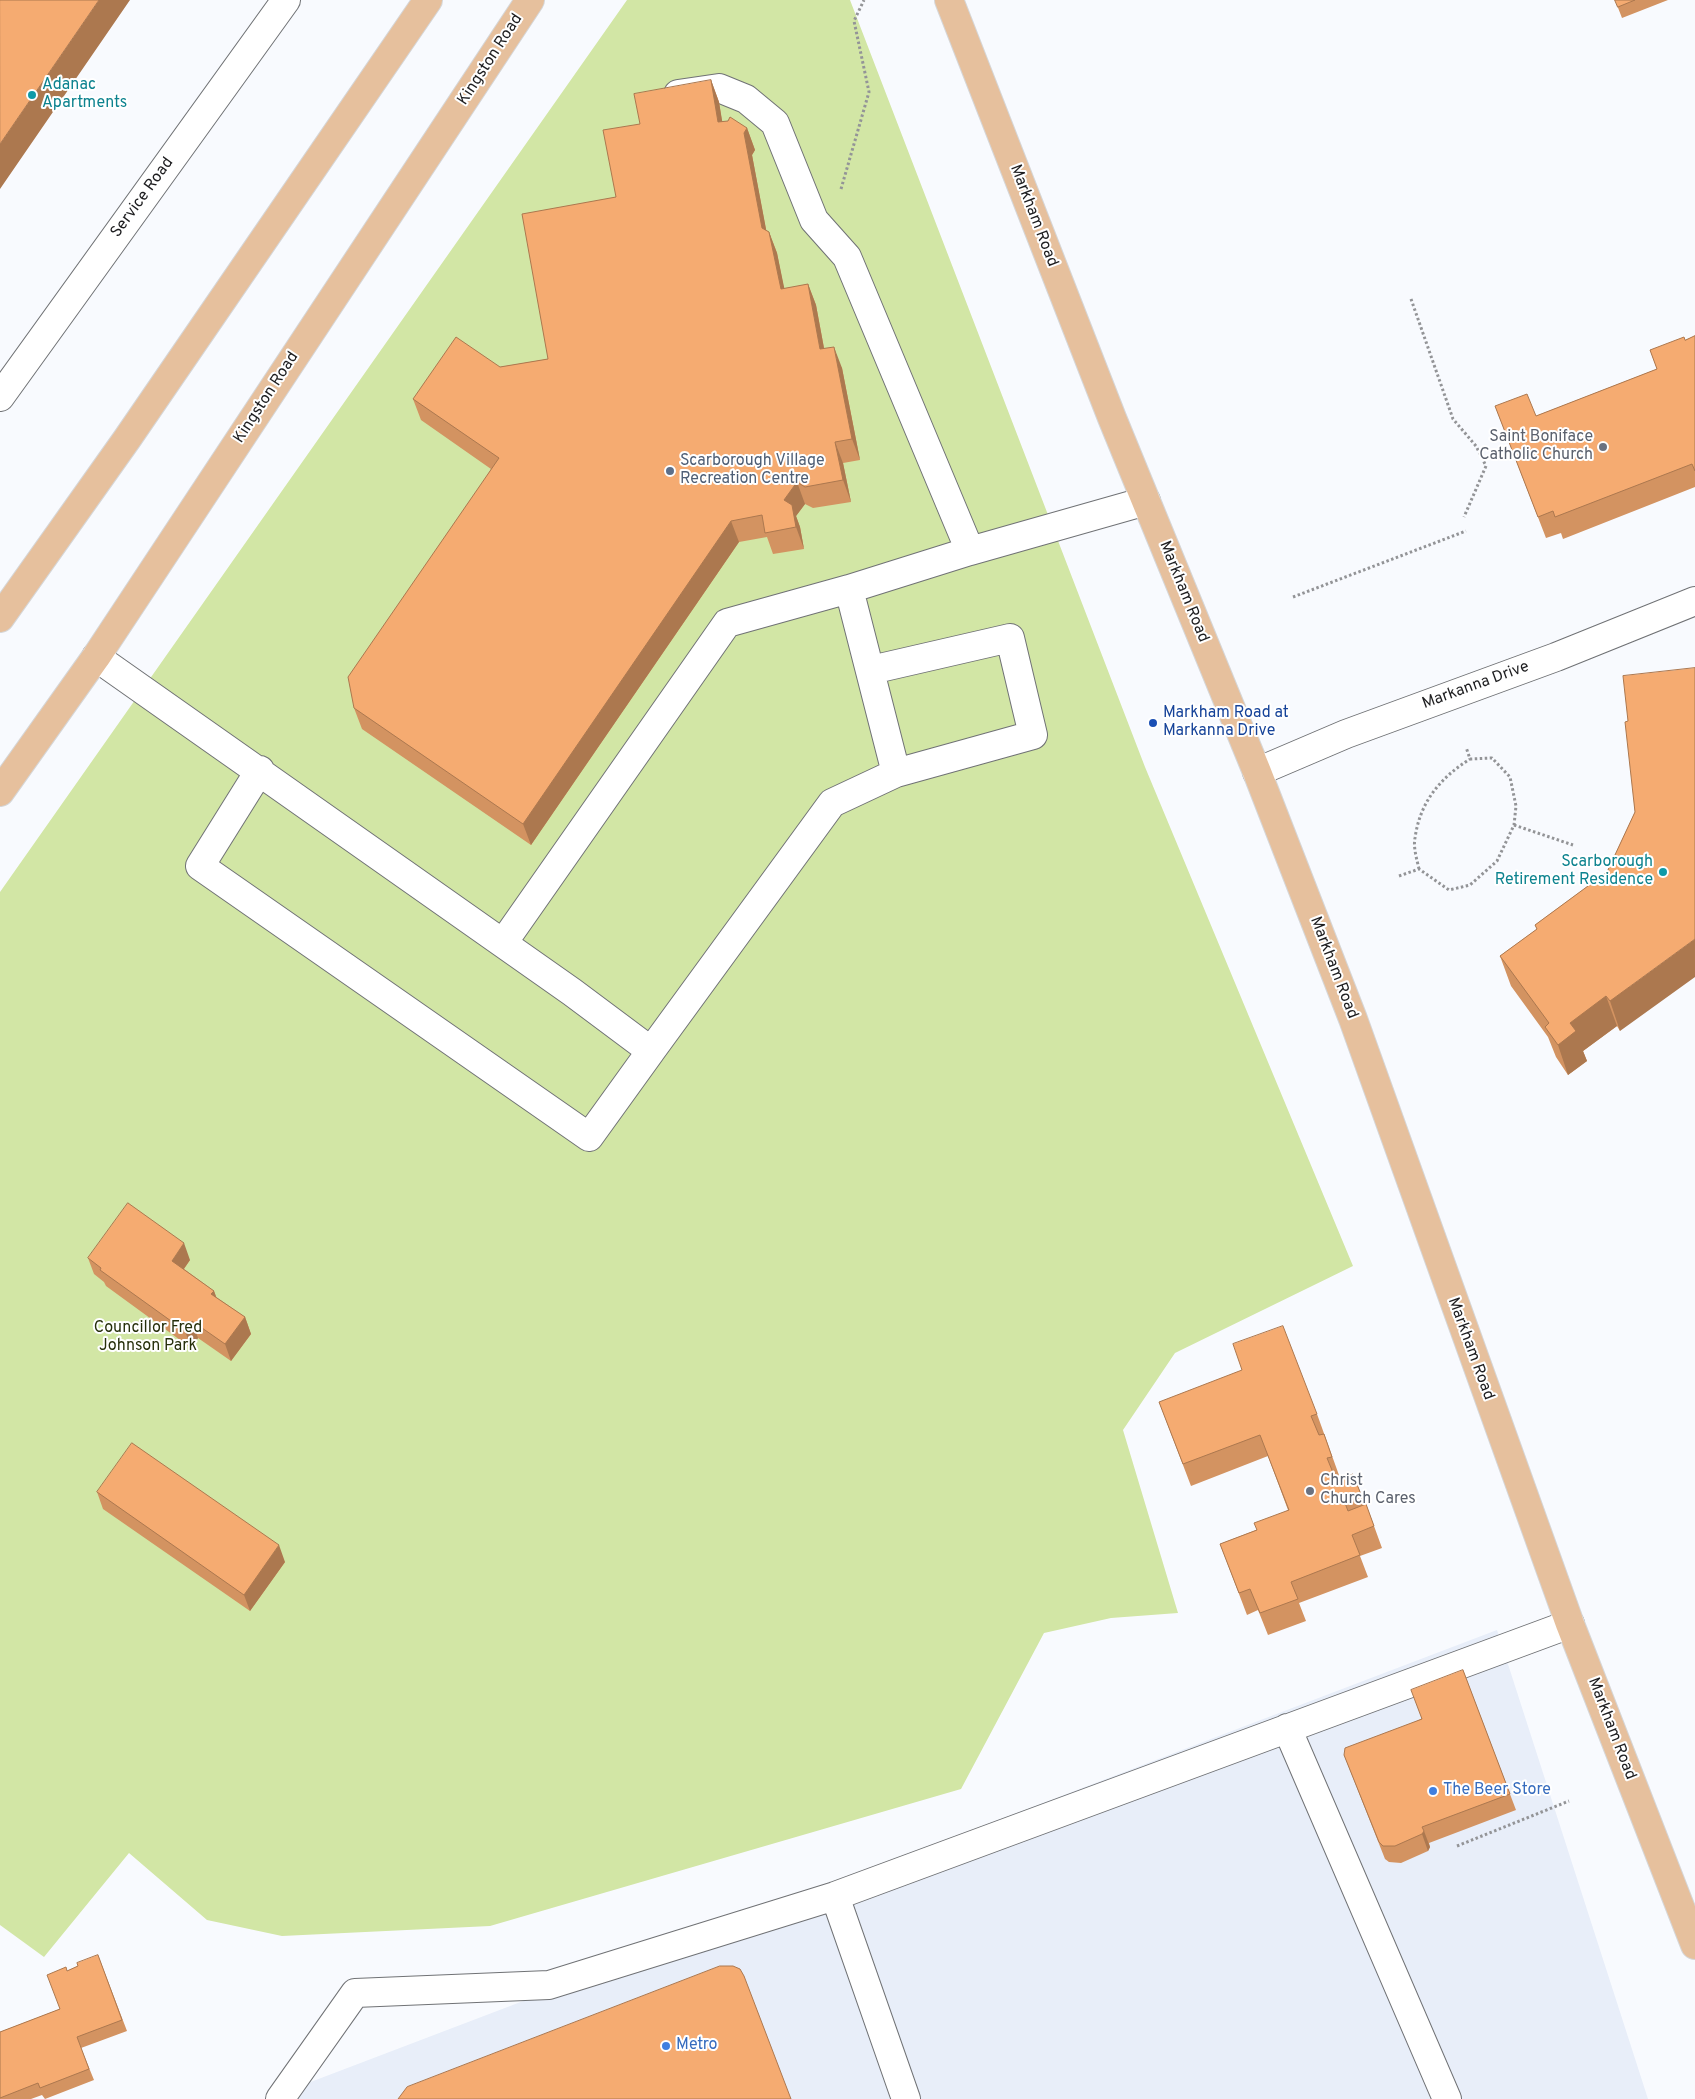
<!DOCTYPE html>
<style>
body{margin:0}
canvas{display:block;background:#f8fafe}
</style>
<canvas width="1695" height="2099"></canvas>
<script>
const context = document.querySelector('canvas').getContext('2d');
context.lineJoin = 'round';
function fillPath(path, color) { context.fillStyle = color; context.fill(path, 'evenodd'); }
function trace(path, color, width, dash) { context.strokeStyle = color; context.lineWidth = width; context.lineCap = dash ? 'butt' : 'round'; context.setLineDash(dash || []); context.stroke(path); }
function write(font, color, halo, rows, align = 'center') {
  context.font = font + ' Overpass,sans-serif'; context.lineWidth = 4; context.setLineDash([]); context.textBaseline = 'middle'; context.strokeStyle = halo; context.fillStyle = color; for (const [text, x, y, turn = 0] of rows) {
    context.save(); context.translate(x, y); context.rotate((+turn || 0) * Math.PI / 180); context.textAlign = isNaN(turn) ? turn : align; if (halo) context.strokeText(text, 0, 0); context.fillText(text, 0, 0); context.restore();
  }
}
fillPath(new Path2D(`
 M 1497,1630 L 1648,2099 L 266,2099 Z`), '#e8eef9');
fillPath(new Path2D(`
 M 627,0 L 850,0 L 1145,767 L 1353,1266 L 1175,1353 L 1123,1430 L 1178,1613 L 1111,1618 L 1044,1633 L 961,1789 L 490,1926 L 282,1936 L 207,1920 L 129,1853 L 44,1957 L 0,1925 L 0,892 Z`), '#d2e6a5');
const minor = new Path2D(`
 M 678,94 L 719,88 L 746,99 L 775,123 L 814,220 L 847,257 L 970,551 L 1146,501
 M 0,397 L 286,0
 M 96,657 L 572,992 L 651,1051 L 832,803 L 896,773 L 849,589 L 970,551
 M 871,670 L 1010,638 L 1033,735 L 896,773
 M 260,770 L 200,866 L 589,1137 L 651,1051
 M 1257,772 L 1346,734 L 1556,657 L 1695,601
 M 503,943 L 727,623 L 849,589
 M 1287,1728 L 1447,2099
 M 835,1896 L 906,2099
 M 280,2099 L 355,1993 L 549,1985 L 835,1896 L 1570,1624`);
const major = new Path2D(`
 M 949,0 L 1112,418 L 1257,772 L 1353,1019 L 1570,1624 L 1695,1945
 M 0,618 L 127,439 L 428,0
 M 0,792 L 96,657 L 530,0`);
trace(minor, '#707275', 30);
trace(major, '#d6d6d7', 30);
trace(new Path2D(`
 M 841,189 L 869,92 L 854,21 L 864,0
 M 1411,299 L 1453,419 L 1476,446 L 1486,466 L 1464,517
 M 1293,597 L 1466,531
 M 1514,825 L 1573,845
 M 1419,869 C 1417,860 1413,847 1415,838 C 1420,802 1440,778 1470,759
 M 1399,876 L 1419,869 L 1449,890 L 1470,885 L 1497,861 L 1514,825 L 1516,806 L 1510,777 L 1492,758 L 1470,759 L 1466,747
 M 1457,1846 L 1569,1801`), '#939497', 3, [2.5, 2.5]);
trace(minor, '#fff', 28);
trace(major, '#e6c09d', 28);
fillPath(new Path2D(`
 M 1615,0 L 1668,0 L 1622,18 Z
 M 711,80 L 719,102 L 722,122 L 747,128 L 755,150 L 752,155 L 766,230 L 769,232 L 777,253 L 784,289 L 808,284 L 816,305 L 824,348 L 842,368 L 860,460 L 843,463 L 851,502 L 813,508 L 805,504 L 796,516 L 800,527 L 804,549 L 773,554 L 767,537 L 739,542 L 531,845 L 362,729 L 354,708 L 491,469 L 421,420 L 413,399 L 500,367 L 548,359 L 616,197 L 640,124 Z
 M 1695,336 L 1695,487 L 1563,539 L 1561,533 L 1546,538 L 1495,406 L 1536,416 L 1657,369 L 1650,350 L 1685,340 Z
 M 1695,668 L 1620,1031 L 1617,1026 L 1583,1051 L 1587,1061 L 1568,1075 L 1556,1057 L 1548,1037 L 1511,986 L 1500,956 L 1537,929 L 1535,925 L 1607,872 L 1635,812 L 1628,721 Z
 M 88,1258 L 190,1260 L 184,1269 L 214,1291 L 216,1297 L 245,1317 L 251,1334 L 231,1361 L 198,1338 L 191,1348 L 106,1286 L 104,1282 L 94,1274 Z
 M 1159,1402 L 1317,1414 L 1340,1478 L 1353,1474 L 1365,1504 L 1366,1504 L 1382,1548 L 1360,1556 L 1368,1577 L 1299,1603 L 1306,1621 L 1268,1635 L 1258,1610 L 1247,1615 L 1220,1544 L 1256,1530 L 1288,1510 L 1268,1456 L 1191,1486 Z
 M 97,1492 L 285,1562 L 250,1611 L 103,1509 Z
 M 1463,1670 L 1516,1810 L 1429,1843 L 1430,1847 L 1428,1851 L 1401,1863 L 1389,1862 L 1385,1859 L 1344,1755 L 1421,1719 Z
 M 98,1955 L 127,2031 L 81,2048 L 94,2080 L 45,2099 L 42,2095 L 31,2099 L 0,2099 L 0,2032 L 60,2009 L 67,1971 L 78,1966 Z`), '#d39361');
fillPath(new Path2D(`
 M 99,0 L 130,0 L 0,189 L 0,144 Z
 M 711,80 L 719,102 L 726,144 L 718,122 Z
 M 747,128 L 755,150 L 752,155 L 770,250 L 762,228 L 744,133 Z
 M 769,232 L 777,253 L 789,311 L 781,289 Z
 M 808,284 L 816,305 L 828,370 L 820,349 Z
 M 834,347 L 842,368 L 860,460 L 852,439 Z
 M 835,442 L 843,463 L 851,502 L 843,480 Z
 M 797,482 L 805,504 L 796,516 L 800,527 L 804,549 L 796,527 L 784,500 Z
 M 731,521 L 739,542 L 531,845 L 523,824 Z
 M 1695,939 L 1695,977 L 1620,1031 L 1610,1001 Z
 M 1606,996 L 1617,1026 L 1583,1051 L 1587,1061 L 1568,1075 L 1558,1045 L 1570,1023 Z
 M 184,1243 L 190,1260 L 178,1277 L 172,1261 Z
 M 214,1291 L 220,1307 L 211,1294 Z
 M 245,1317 L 251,1334 L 231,1361 L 225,1344 Z
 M 192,1321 L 198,1338 L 191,1348 L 185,1331 Z
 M 279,1545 L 285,1562 L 250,1611 L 244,1595 Z
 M 1424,1831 L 1430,1847 L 1428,1851 L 1422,1834 Z`), '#ac784f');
const building = new Path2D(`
 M 0,0 L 99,0 L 0,144 Z
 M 1615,0 L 1635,0 L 1618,7 Z
 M 711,80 L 718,122 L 728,121 L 730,117 L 747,128 L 744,133 L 762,228 L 769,232 L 781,289 L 808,284 L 820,349 L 834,347 L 852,439 L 835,442 L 843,480 L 805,487 L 797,482 L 784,500 L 792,505 L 796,527 L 765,533 L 762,515 L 731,521 L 523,824 L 354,708 L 348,677 L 499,458 L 413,399 L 456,337 L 500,367 L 548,359 L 522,214 L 616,197 L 603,130 L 640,124 L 634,94 Z
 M 1695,336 L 1695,471 L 1692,464 L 1555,517 L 1553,511 L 1538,517 L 1495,406 L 1527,394 L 1536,416 L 1657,369 L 1650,350 L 1684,337 L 1685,340 Z
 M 1695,668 L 1695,939 L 1610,1001 L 1606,996 L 1570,1023 L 1576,1031 L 1558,1045 L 1545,1027 L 1549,1023 L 1500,956 L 1537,929 L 1535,925 L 1607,872 L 1635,812 L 1625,722 L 1628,721 L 1623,676 Z
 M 128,1203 L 184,1243 L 172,1261 L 214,1291 L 211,1294 L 245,1317 L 225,1344 L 192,1321 L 185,1331 L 100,1270 L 101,1268 L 88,1258 Z
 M 1283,1326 L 1317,1414 L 1311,1416 L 1319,1435 L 1324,1434 L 1332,1457 L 1327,1458 L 1336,1480 L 1353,1474 L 1362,1497 L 1345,1503 L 1348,1511 L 1366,1504 L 1374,1526 L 1352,1535 L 1360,1555 L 1291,1582 L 1298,1599 L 1260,1613 L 1250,1589 L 1239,1593 L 1220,1544 L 1257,1530 L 1254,1523 L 1289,1510 L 1260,1435 L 1183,1464 L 1159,1402 L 1242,1370 L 1233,1344 Z
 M 132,1443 L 279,1545 L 244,1595 L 97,1492 Z
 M 1463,1670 L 1510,1794 L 1422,1827 L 1424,1831 L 1422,1834 L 1395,1846 L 1383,1846 L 1379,1842 L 1344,1755 L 1345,1748 L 1422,1719 L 1411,1690 Z
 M 98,1955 L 122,2020 L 77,2037 L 89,2069 L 40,2088 L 38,2083 L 0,2098 L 0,2032 L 60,2009 L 47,1975 L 66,1967 L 67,1971 L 78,1966 L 77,1963 Z
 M 720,1966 L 733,1966 L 740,1969 L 744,1976 L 791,2099 L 398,2099 L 407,2087 Z`);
fillPath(building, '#f5ab71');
trace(building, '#ac784f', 1);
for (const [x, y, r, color] of [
 [32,95,5,"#0f9aa8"],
 [1603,447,5,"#6b7280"],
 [670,471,5,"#5c6f8a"],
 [1153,723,5,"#1a4fb4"],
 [1663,872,5,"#0f9aa8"],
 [1310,1491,5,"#6b7280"],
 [1433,1791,5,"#3f7fe0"],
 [666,2046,5,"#3f7fe0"]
]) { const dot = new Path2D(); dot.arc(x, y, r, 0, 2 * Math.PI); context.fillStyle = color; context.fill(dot); trace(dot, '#fff', 2); }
write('16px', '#1d1d1f', '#fff', [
 ["Kingston Road",491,60,-57],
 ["Service Road",143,198,-54],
 ["Markham Road",1033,216,69],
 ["Kingston Road",267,398,-57],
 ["Markham Road",1183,592,68],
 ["Markanna Drive",1476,686,-20],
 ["Markham Road",1333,968,69],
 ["Markham Road",1470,1349,70],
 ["Markham Road",1611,1729,69]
]);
write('16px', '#0d838f', '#fff', [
 ["Adanac",42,86],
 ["Apartments",42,104],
 ["Scarborough",1653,863,"right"],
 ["Retirement Residence",1653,881,"right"]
], 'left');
write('16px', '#5b616d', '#fff', [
 ["Saint Boniface",1593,438],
 ["Catholic Church",1593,456],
 ["Christ",1320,1482,"left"],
 ["Church Cares",1320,1500,"left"]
], 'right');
write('16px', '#4e5e75', '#fff', [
 ["Scarborough Village",680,462],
 ["Recreation Centre",680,480]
], 'left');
write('16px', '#164399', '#fff', [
 ["Markham Road at",1163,714],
 ["Markanna Drive",1163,732]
], 'left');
write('16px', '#262f0b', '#fff', [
 ["Councillor Fred",148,1329],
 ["Johnson Park",148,1347]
]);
write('16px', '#366cbe', '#fff', [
 ["The Beer Store",1443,1791],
 ["Metro",676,2046]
], 'left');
</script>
